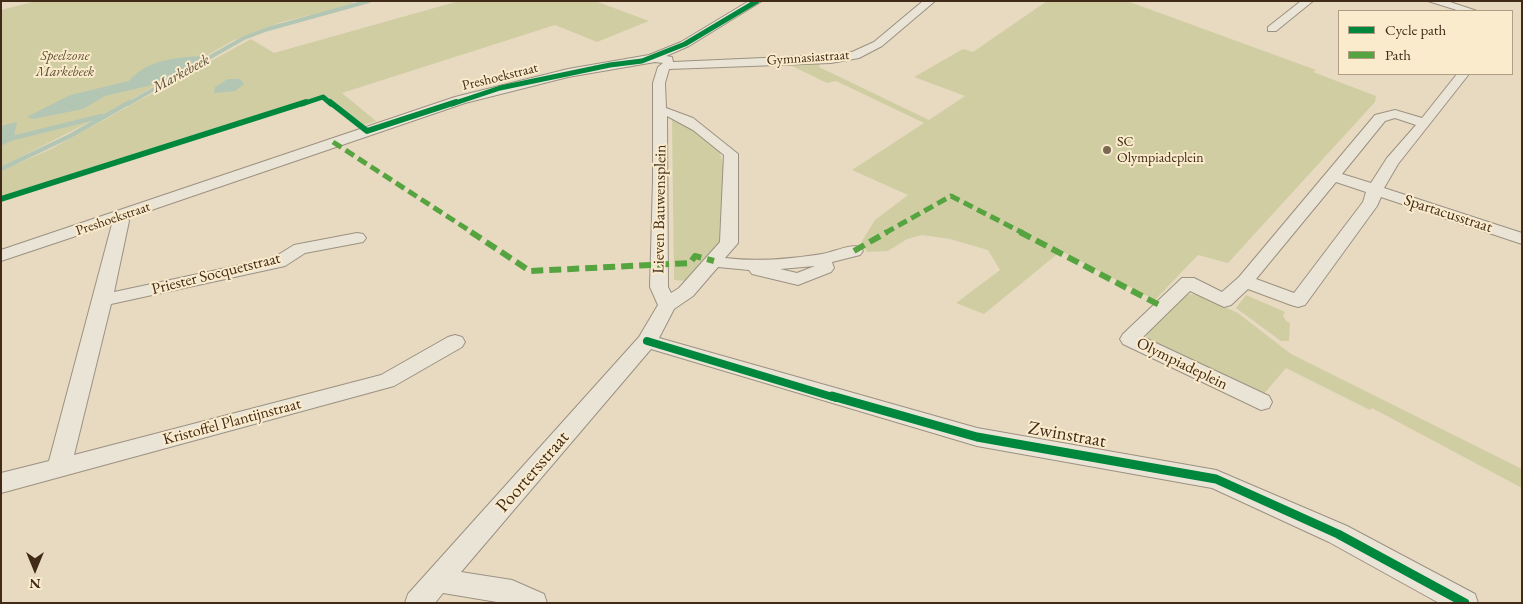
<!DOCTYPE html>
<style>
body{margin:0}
#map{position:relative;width:1523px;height:604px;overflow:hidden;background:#e7dac0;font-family:"EB Garamond",serif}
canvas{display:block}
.frame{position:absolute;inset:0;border:2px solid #412a17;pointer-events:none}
.legend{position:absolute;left:1338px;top:10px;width:175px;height:65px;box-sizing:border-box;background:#faebcc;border:1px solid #b09e84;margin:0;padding:6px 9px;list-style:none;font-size:15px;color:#412a17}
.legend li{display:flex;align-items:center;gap:10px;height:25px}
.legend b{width:25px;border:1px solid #b09e84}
.north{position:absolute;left:10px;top:544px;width:50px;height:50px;-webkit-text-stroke:4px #faebcc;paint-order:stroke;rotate:180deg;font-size:14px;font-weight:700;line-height:20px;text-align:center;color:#412a17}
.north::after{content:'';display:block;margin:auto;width:18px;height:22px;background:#412a17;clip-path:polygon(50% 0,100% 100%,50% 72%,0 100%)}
</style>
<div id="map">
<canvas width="1523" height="604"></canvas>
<div class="frame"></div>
<ul class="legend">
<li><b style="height:6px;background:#00873e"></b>Cycle path</li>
<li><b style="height:6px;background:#55a440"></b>Path</li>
</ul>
<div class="north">N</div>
</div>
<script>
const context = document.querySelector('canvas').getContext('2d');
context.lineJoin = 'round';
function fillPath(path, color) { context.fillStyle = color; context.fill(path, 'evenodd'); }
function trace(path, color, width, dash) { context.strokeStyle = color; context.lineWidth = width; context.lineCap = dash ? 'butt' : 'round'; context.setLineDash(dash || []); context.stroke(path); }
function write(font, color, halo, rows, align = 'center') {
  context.font = font + ' "EB Garamond",serif'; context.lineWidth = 4; context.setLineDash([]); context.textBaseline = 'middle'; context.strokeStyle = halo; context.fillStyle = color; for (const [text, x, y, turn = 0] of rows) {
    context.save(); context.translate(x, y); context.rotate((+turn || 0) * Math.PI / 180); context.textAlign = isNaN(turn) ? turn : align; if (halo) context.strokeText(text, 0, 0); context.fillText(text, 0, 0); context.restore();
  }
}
fillPath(new Path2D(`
 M 36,1 L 350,1 L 355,4 L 282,22 L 232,41 L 111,111 L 1,167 L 1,10 Z
 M 459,1 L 595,1 L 649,21 L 597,42 L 555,25 L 342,93 L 376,121 L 364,125 L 323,95 L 1,197 L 1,171 L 51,149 L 251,39 L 274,53 Z
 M 1047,1 L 1127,1 L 1316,70 L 1313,72 L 1376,96 L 1375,102 L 1228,263 L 1198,255 L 1155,300 L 1061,251 L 984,314 L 956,303 L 1000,270 L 988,250 L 950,239 L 922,235 L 907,239 L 888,251 L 867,252 L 862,241 L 875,220 L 908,195 L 852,170 L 924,123 L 836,81 L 827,83 L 788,64 L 820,63 L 819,67 L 929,120 L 965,96 L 914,77 L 963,49 L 973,52 Z
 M 672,120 L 681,120 L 719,150 L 725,170 L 724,241 L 686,281 L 674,280 Z
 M 1188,294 L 1198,295 L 1238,313 L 1291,354 L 1522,469 L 1522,488 L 1372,408 L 1370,410 L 1286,368 L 1263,395 L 1149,341 L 1146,334 L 1177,300 Z
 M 1246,295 L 1285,312 L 1283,315 L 1286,321 L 1290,323 L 1289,341 L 1281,341 L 1236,308 Z`), '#d0cda3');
fillPath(new Path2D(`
 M 199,56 L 211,57 L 169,81 L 105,96 L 83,109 L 33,119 L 27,117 L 70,95 L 129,81 C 147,60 173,58 199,56 Z
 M 228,79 L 240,79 L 244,84 L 235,91 L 214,93 L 215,87 Z
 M 17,122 L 13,140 L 1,146 L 1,126 Z`), '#b3c6b3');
trace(new Path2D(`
 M 205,60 L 244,38 L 268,29 L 369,1
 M 128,104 L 175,77`), '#b3c6b3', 4);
trace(new Path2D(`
 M 1,141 L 102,116
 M 1,169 L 70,136 L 130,102`), '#b3c6b3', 4.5);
const minor = new Path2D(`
 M 749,1 L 762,1 L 689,46 L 666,56 L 672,57 L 673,62 L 831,55 L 852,52 L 874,42 L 923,1 L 935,1 L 882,46 L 859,58 L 831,63 L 669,69 L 665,83 L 666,108 L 693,118 L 738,154 L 738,243 L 725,258 C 757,262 791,259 822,254 C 835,252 848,244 860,247 L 863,251 L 860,255 L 832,262 L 834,268 L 831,272 L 798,285 L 752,274 L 749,270 L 718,267 L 693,296 L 674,309 L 659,338 L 977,428 L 1216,470 L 1347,526 L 1475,594 L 1478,603 L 1439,603 L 1329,542 L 1212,488 L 977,446 L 651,349 L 461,572 L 512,580 L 544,594 L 547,603 L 503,603 L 443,593 L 435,603 L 405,603 L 408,594 L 639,337 L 658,305 L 650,287 L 653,180 L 653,83 L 658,67 L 663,63 L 655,62 L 568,77 L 465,103 L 128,218 L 129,221 L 114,292 L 273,258 L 294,245 L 357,233 L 363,234 L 366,238 L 363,242 L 305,253 L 285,266 L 111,304 L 74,455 L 381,375 L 448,337 L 455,335 L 462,337 L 465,342 L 462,347 L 394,386 L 1,493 L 1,473 L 49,461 L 112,224 L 1,261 L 1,250 L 455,97 L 568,69 L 649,55 L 681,42 ZM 667,116 L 693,130 L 724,155 L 720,242 L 679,288 L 671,293 L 668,287 ZM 815,266 L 797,273 L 780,269 Z
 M 1301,1 L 1313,1 L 1276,31 L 1268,31 L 1268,27 Z
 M 1428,1 L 1447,1 L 1477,11 L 1460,11 Z
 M 1457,74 L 1469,74 L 1398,164 L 1384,188 L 1522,233 L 1522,244 L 1381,197 L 1377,206 L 1305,305 L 1298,307 L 1291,305 L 1248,289 L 1231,305 L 1224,307 L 1190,291 L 1143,337 L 1269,396 L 1272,402 L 1269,408 L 1261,410 L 1123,344 L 1120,339 L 1123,334 L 1182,278 L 1194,278 L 1222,292 L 1239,277 L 1375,115 L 1395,110 L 1422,118 ZM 1395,118 L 1416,125 L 1387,158 L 1371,183 L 1342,174 L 1385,121 ZM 1336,182 L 1366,192 L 1363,202 L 1294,293 L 1256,279 Z`);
trace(minor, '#9c9181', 2);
fillPath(minor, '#eae4d7');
trace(new Path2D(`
 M 333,142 L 473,233
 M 885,233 L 951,196 L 1023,233`), '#55a440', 5, [10, 5]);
trace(new Path2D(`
 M 471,232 L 530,271 L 690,263 L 695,256 L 714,261
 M 1020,232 L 1163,307
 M 854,251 L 887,232`), '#55a440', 6, [12, 6]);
trace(new Path2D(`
 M 302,104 L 323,97 L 331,104
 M 452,104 L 500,88 L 610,65 L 642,61 L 685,44 L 757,1`), '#00873e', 5);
trace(new Path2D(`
 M 330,102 L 367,131 L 456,102
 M 1,199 L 306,102`), '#00873e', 6);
trace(new Path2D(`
 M 647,341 L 836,398`), '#00873e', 8);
trace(new Path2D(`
 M 832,396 L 977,437 L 1216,479 L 1338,534 L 1465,603`), '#00873e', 9);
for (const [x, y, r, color] of [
 [1107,150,5,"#7b6852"]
]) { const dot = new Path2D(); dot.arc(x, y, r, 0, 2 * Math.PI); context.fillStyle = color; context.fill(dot); trace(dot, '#faebcc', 2); }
write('italic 14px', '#605034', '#faebcc', [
 ["Speelzone",65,56],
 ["Markebeek",65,72]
]);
write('14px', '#412a17', '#faebcc', [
 ["Gymnasiastraat",808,58,-4],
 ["Preshoekstraat",500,77,-14],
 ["Preshoekstraat",113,219,-19]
]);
write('14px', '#412a17', '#faebcc', [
 ["SC",1117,142],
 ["Olympiadeplein",1117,158]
], 'left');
write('italic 15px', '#584f3d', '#faebcc', [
 ["Markebeek",181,74,-29]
]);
write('16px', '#412a17', '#faebcc', [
 ["Lieven Bauwensplein",660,209,-89],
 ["Spartacusstraat",1448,214,18],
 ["Priester Socquetstraat",216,274,-14],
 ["Olympiadeplein",1182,364,26],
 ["Kristoffel Plantijnstraat",232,422,-15]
]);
write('19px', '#412a17', '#faebcc', [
 ["Zwinstraat",1067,435,10],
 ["Poortersstraat",533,472,-49]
]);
</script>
